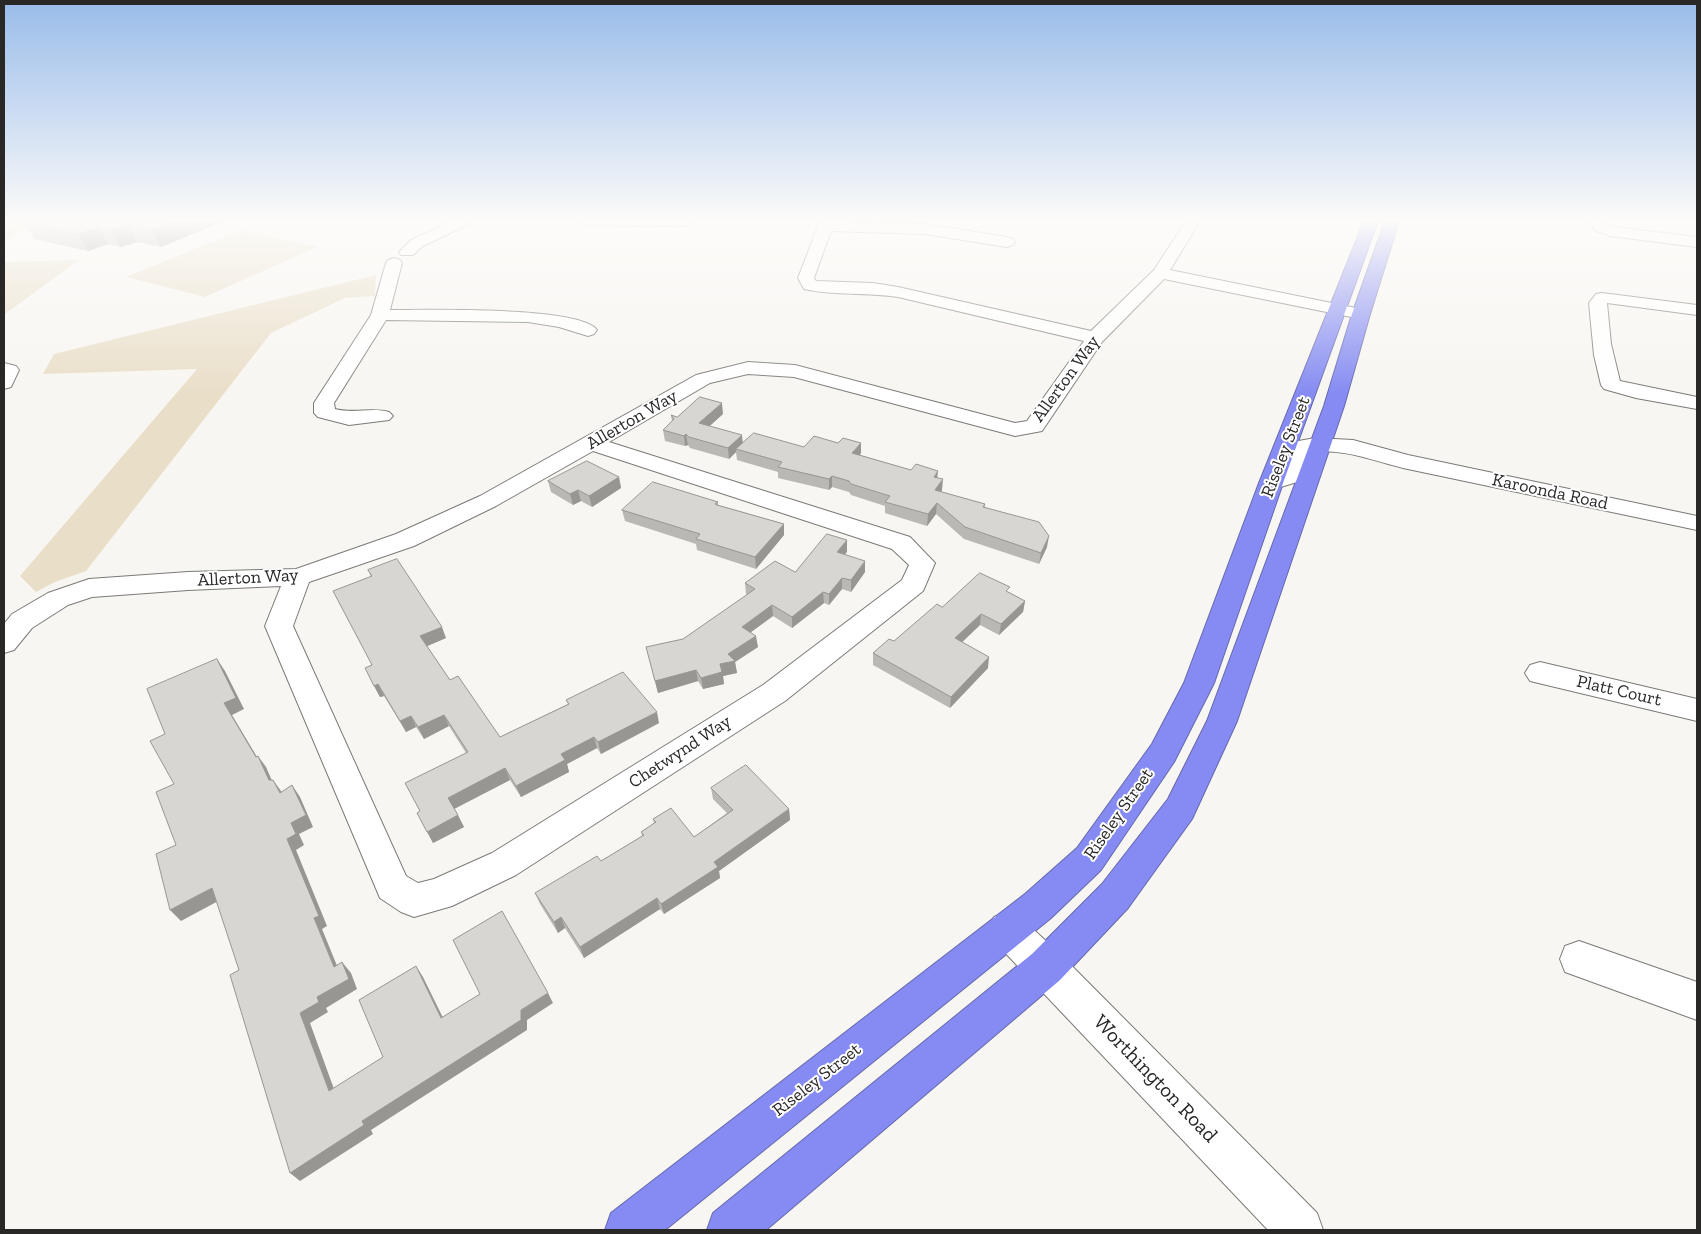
<!DOCTYPE html>
<style>
body{margin:0}
#map{position:relative;width:1701px;height:1234px;overflow:hidden;background:#f8f6f2;font-family:"Zilla Slab",serif}
canvas{display:block}
.frame{position:absolute;inset:0;border:5px solid #292827;pointer-events:none}
</style>
<div id="map">
<canvas width="1701" height="1234"></canvas>
<div class="frame"></div>
</div>
<script>
const context = document.querySelector('canvas').getContext('2d');
context.lineJoin = 'round';
function fillPath(path, color) { context.fillStyle = color; context.fill(path, 'evenodd'); }
function trace(path, color, width, dash) { context.strokeStyle = color; context.lineWidth = width; context.lineCap = dash ? 'butt' : 'round'; context.setLineDash(dash || []); context.stroke(path); }
function write(font, color, halo, rows, align = 'center') {
  context.font = font + ' "Zilla Slab",serif'; context.lineWidth = 4; context.setLineDash([]); context.textBaseline = 'middle'; context.strokeStyle = halo; context.fillStyle = color; for (const [text, x, y, turn = 0] of rows) {
    context.save(); context.translate(x, y); context.rotate((+turn || 0) * Math.PI / 180); context.textAlign = isNaN(turn) ? turn : align; if (halo) context.strokeText(text, 0, 0); context.fillText(text, 0, 0); context.restore();
  }
}
fillPath(new Path2D(`
 M 4,221 L 40,221 L 4,242 Z
 M 241,230 L 317,247 L 205,297 L 126,277 Z
 M 79,260 L 9,311 L 4,315 L 4,262 Z
 M 376,275 L 375,296 L 345,298 L 271,333 L 86,571 L 55,582 L 36,592 L 20,576 L 197,369 L 43,374 L 54,354 Z`), '#e9dec8');
const minor = new Path2D(`
 M 452,221 L 471,221 L 469,224 L 423,246 L 413,255 L 401,255 L 399,252 L 411,240 Z
 M 579,221 L 691,221 L 691,222 L 689,225 L 684,226 L 586,225 L 581,224 Z
 M 820,221 L 925,224 L 1007,237 L 1013,239 L 1015,242 L 1013,245 L 1007,247 L 925,234 L 831,231 L 814,278 L 816,281 L 873,283 L 898,287 L 1091,331 L 1154,270 L 1186,221 L 1200,221 L 1170,270 L 1361,309 L 1367,310 L 1370,314 L 1367,318 L 1361,319 L 1164,279 L 1102,342 L 1042,431 L 1015,436 L 794,377 L 748,374 L 710,383 L 609,442 L 910,537 L 935,563 L 923,591 L 785,701 L 516,875 L 452,906 L 414,917 L 401,912 L 380,898 L 265,626 L 281,586 L 188,590 L 92,597 L 68,605 L 32,628 L 14,650 L 4,653 L 4,624 L 12,614 L 48,593 L 89,579 L 188,572 L 296,569 L 396,534 L 480,496 L 696,375 L 748,362 L 795,365 L 1015,423 L 1027,421 L 1084,341 L 898,297 C 867,292 835,296 804,289 L 798,278 ZM 593,451 L 892,549 L 909,565 L 902,580 L 763,685 L 492,853 L 434,879 L 418,883 L 406,876 L 293,626 L 309,582 L 414,546 L 496,506 Z
 M 1590,221 L 1604,221 L 1606,224 L 1613,227 L 1697,237 L 1697,247 L 1610,236 L 1594,230 Z
 M 394,258 L 400,260 L 402,263 L 390,310 C 424,310 581,306 597,330 L 594,334 L 588,336 L 559,327 L 528,322 L 386,320 L 334,403 L 335,409 C 354,414 372,407 389,412 L 393,416 L 389,420 L 349,425 L 318,417 L 314,413 L 314,403 L 371,315 L 386,263 L 388,260 Z
 M 1602,293 L 1697,305 L 1697,315 L 1607,303 L 1611,344 L 1620,381 L 1697,397 L 1697,409 L 1636,398 L 1604,389 L 1601,385 L 1594,355 L 1589,303 L 1596,294 Z
 M 4,363 L 16,366 L 19,370 L 11,387 L 4,389 Z
 M 1315,438 L 1353,440 L 1408,455 L 1697,516 L 1697,530 L 1403,468 C 1371,460 1343,448 1310,452 L 1297,482 L 1271,490 L 1263,488 L 1259,483 L 1263,478 L 1279,473 L 1293,442 Z
 M 1540,662 L 1697,699 L 1697,721 L 1530,681 L 1525,673 L 1530,665 Z
 M 1007,912 L 1020,917 L 1060,954 L 1317,1213 L 1323,1230 L 1268,1230 L 994,941 L 988,929 L 994,917 Z
 M 1579,941 L 1697,982 L 1697,1020 L 1565,972 L 1560,959 L 1565,946 Z`);
const highway = new Path2D(`
 M 1364,221 L 1378,221 L 1283,483 L 1214,683 L 1174,762 L 1101,870 L 1051,918 L 665,1230 L 605,1230 L 611,1213 L 1025,894 L 1077,848 L 1152,744 L 1184,683 L 1259,483 Z
 M 1385,221 L 1399,221 L 1370,314 L 1344,406 L 1237,721 L 1192,819 L 1128,908 L 1060,980 L 766,1230 L 707,1230 L 713,1213 L 1032,954 L 1102,884 L 1168,799 L 1207,721 L 1324,406 L 1352,314 Z`);
trace(minor, '#7c7a77', 2);
trace(highway, '#6568ab', 2);
fillPath(minor, '#fff');
fillPath(highway, '#858bf2');
fillPath(new Path2D(`
 M 24,221 L 224,221 L 161,247 L 137,242 L 121,247 L 108,244 L 88,251 L 34,239 Z
 M 723,414 L 709,426 L 743,443 L 804,447 L 861,453 L 860,455 L 938,478 L 942,490 L 941,492 L 985,504 L 985,507 L 1047,547 L 1039,564 L 964,539 L 936,514 L 927,526 L 885,513 L 885,506 L 851,495 L 849,492 L 832,487 L 829,490 L 778,478 L 778,472 L 737,460 L 736,452 L 729,459 L 690,448 L 688,445 L 685,446 L 665,441 L 663,430 L 672,421 L 671,415 L 677,417 Z
 M 619,477 L 621,488 L 592,507 L 581,501 L 573,505 L 551,492 L 548,481 Z
 M 718,502 L 718,505 L 784,524 L 784,535 L 756,569 L 697,550 L 696,544 L 625,521 L 622,510 Z
 M 847,552 L 844,554 L 865,572 L 851,592 L 842,589 L 829,605 L 824,603 L 792,628 L 773,616 L 751,632 L 758,647 L 735,662 L 737,673 L 723,676 L 724,684 L 703,689 L 698,681 L 658,693 L 646,647 L 683,639 L 747,595 L 746,594 L 745,583 L 795,572 Z
 M 368,570 L 446,638 L 427,646 L 450,680 L 500,737 L 568,704 L 566,700 L 659,723 L 601,754 L 597,748 L 567,764 L 569,772 L 521,797 L 510,780 L 454,809 L 464,827 L 433,843 L 420,811 L 466,753 L 449,726 L 424,739 L 416,727 L 406,732 L 384,696 L 380,697 L 365,668 L 371,665 L 371,577 Z
 M 1009,592 L 1025,601 L 1023,612 L 999,635 L 980,625 L 962,642 L 988,668 L 950,708 L 873,665 L 873,653 L 894,641 L 942,607 Z
 M 711,788 L 789,809 L 790,820 L 719,871 L 720,878 L 664,914 L 660,909 L 584,958 L 565,928 L 558,933 L 540,904 L 535,893 L 601,861 L 642,836 L 641,832 L 654,823 L 653,819 L 694,837 L 727,813 L 713,799 Z`), '#bab8b5');
fillPath(new Path2D(`
 M 175,221 L 224,221 L 161,247 L 152,230 Z
 M 128,224 L 137,242 L 121,247 L 111,230 Z
 M 99,227 L 108,244 L 88,251 L 78,234 Z
 M 722,403 L 723,414 L 701,434 L 699,423 Z
 M 686,434 L 688,445 L 685,446 L 684,436 Z
 M 742,435 L 743,445 L 736,449 L 736,452 L 729,459 L 728,448 Z
 M 861,443 L 861,453 L 852,464 L 852,453 Z
 M 938,471 L 937,482 L 934,477 Z
 M 832,476 L 832,487 L 829,490 L 829,479 Z
 M 619,477 L 621,488 L 592,507 L 589,496 Z
 M 943,479 L 942,490 L 934,502 L 935,490 Z
 M 578,490 L 581,501 L 573,505 L 570,494 Z
 M 937,503 L 936,514 L 927,526 L 928,514 Z
 M 784,524 L 784,535 L 756,569 L 755,557 Z
 M 1049,536 L 1047,547 L 1039,564 L 1041,553 Z
 M 847,540 L 847,552 L 837,563 L 837,552 Z
 M 865,561 L 865,572 L 851,592 L 851,580 Z
 M 842,578 L 842,589 L 829,605 L 829,594 Z
 M 823,592 L 824,603 L 792,628 L 792,617 Z
 M 1025,601 L 1023,612 L 999,635 L 1001,624 Z
 M 772,605 L 773,616 L 743,638 L 742,627 Z
 M 981,614 L 980,625 L 954,650 L 955,638 Z
 M 442,627 L 446,638 L 425,647 L 420,636 Z
 M 756,636 L 758,647 L 735,662 L 737,673 L 723,676 L 724,684 L 703,689 L 701,678 L 720,664 L 728,654 Z
 M 989,657 L 988,668 L 950,708 L 951,697 Z
 M 217,659 L 225,671 L 244,709 L 232,715 L 263,767 L 258,756 L 266,767 L 277,792 L 269,780 L 224,703 Z
 M 696,670 L 698,681 L 658,693 L 655,681 Z
 M 378,684 L 384,696 L 380,697 L 374,686 Z
 M 657,712 L 659,723 L 601,754 L 598,742 Z
 M 444,715 L 449,726 L 424,739 L 418,727 Z
 M 411,716 L 416,727 L 406,732 L 400,721 Z
 M 594,737 L 597,748 L 567,764 L 569,772 L 521,797 L 516,786 L 561,754 Z
 M 505,768 L 510,780 L 454,809 L 448,798 Z
 M 273,780 L 281,791 L 288,804 L 280,793 Z
 M 292,785 L 300,797 L 313,827 L 299,834 L 304,845 L 296,850 L 327,926 L 322,929 L 342,978 L 334,967 L 314,918 L 287,839 L 291,823 Z
 M 789,809 L 790,820 L 719,871 L 720,878 L 664,914 L 661,904 L 714,862 Z
 M 458,815 L 464,827 L 433,843 L 427,832 Z
 M 212,888 L 222,899 L 181,921 L 170,910 Z
 M 657,898 L 660,909 L 584,958 L 580,947 Z
 M 561,917 L 565,928 L 558,933 L 554,922 Z
 M 342,962 L 351,973 L 357,989 L 326,1008 L 328,1012 L 310,1023 L 338,1100 L 329,1091 L 300,1013 L 317,997 Z
 M 416,966 L 423,977 L 448,1028 L 441,1018 Z
 M 548,993 L 553,1003 L 527,1020 L 527,1030 L 371,1130 L 373,1134 L 300,1181 L 290,1173 L 362,1121 L 521,1010 Z`), '#979693');
const building = new Path2D(`
 M 24,221 L 175,221 L 152,230 L 128,224 L 111,230 L 99,227 L 78,234 Z
 M 700,397 L 722,403 L 699,423 L 742,435 L 728,448 L 689,437 L 686,434 L 684,436 L 663,430 L 674,419 L 671,415 L 677,417 Z
 M 754,433 L 804,447 L 814,436 L 838,443 L 843,438 L 861,443 L 852,453 L 911,470 L 916,464 L 938,471 L 934,477 L 943,479 L 935,490 L 985,504 L 983,507 L 1039,522 L 1049,536 L 1041,553 L 965,527 L 937,503 L 928,514 L 885,502 L 890,496 L 851,484 L 849,481 L 832,476 L 829,479 L 778,467 L 782,462 L 736,449 Z
 M 587,461 L 619,477 L 589,496 L 578,490 L 570,494 L 548,481 Z
 M 653,482 L 718,502 L 715,504 L 717,505 L 784,524 L 755,557 L 696,539 L 700,534 L 622,510 Z
 M 827,534 L 847,540 L 837,552 L 865,561 L 851,580 L 842,578 L 829,594 L 823,592 L 792,617 L 772,605 L 742,627 L 756,636 L 728,654 L 735,661 L 720,664 L 722,672 L 701,678 L 696,670 L 655,681 L 646,647 L 683,639 L 755,589 L 745,583 L 775,561 L 795,572 Z
 M 397,559 L 442,627 L 420,636 L 450,680 L 458,676 L 500,737 L 569,704 L 566,700 L 623,672 L 657,712 L 598,742 L 594,737 L 561,754 L 565,760 L 516,786 L 505,768 L 448,798 L 458,815 L 427,832 L 417,813 L 420,811 L 405,783 L 468,752 L 444,715 L 418,727 L 411,716 L 400,721 L 378,684 L 374,686 L 365,668 L 372,665 L 333,591 L 372,576 L 368,570 Z
 M 980,573 L 1010,587 L 1006,591 L 1025,601 L 1001,624 L 981,614 L 955,638 L 989,657 L 951,697 L 873,653 L 889,639 L 894,641 L 937,604 L 942,607 Z
 M 217,659 L 236,698 L 224,703 L 256,757 L 258,756 L 269,780 L 273,780 L 280,793 L 292,785 L 306,815 L 291,823 L 296,834 L 287,839 L 319,916 L 314,918 L 334,967 L 342,962 L 349,979 L 317,997 L 319,1002 L 300,1013 L 329,1091 L 383,1057 L 359,1000 L 416,966 L 441,1018 L 480,994 L 453,940 L 502,911 L 548,993 L 521,1010 L 521,1020 L 362,1121 L 364,1125 L 290,1173 L 230,975 L 239,970 L 212,888 L 170,910 L 156,854 L 176,845 L 156,792 L 174,784 L 150,741 L 165,734 L 147,689 Z
 M 746,765 L 789,809 L 714,862 L 718,867 L 661,904 L 657,898 L 580,947 L 561,917 L 554,922 L 535,893 L 597,856 L 601,861 L 644,835 L 641,832 L 656,822 L 653,819 L 671,808 L 694,837 L 733,810 L 711,788 Z`);
fillPath(building, '#d8d6d2');
trace(building, '#979693', 1);
const sky = context.createLinearGradient(0, 0, 0, 394);
sky.addColorStop(0, '#99bcea');
sky.addColorStop(0.56, '#fcfbf9');
sky.addColorStop(1, '#fcfbf900');
context.fillStyle = sky;
context.fillRect(0, 0, 1701, 394);
write('18px', '#292827', '#fff', [
 ["Allerton Way",1066,379,-54],
 ["Allerton Way",632,420,-30],
 ["Riseley Street",1286,447,-69],
 ["Karoonda Road",1550,492,12],
 ["Allerton Way",248,578,-3],
 ["Platt Court",1619,691,13],
 ["Chetwynd Way",680,752,-33],
 ["Riseley Street",1119,814,-55],
 ["Riseley Street",817,1080,-38]
]);
write('21px', '#292827', '#fff', [
 ["Worthington Road",1155,1079,46]
]);
</script>
